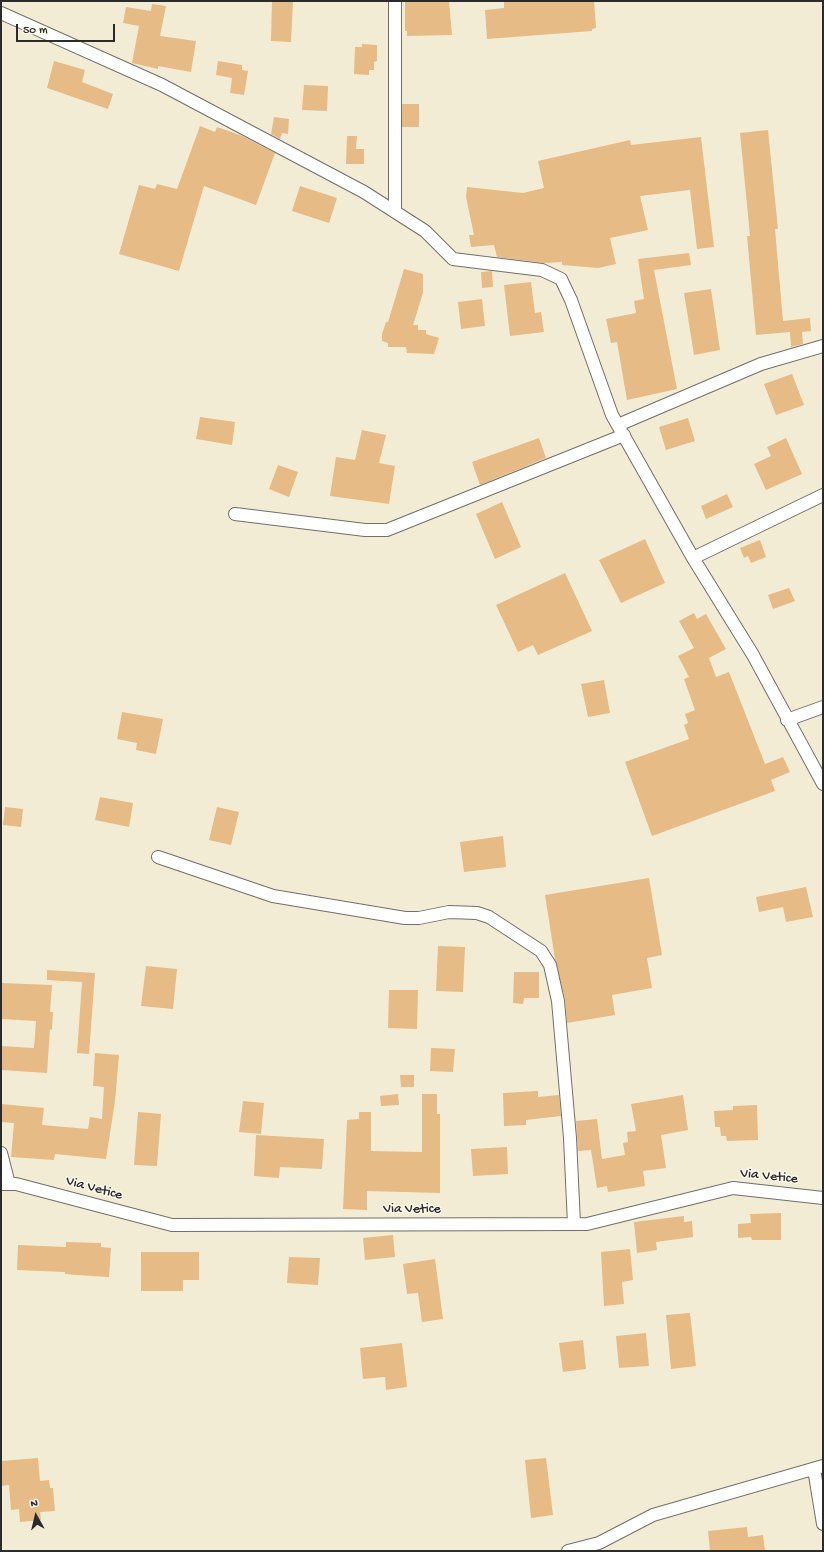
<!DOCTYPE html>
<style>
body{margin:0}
#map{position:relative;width:824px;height:1552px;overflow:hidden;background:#f3ecd5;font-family:"Gochi Hand",sans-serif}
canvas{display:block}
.frame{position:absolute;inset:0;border:2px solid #2b2b2b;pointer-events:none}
.north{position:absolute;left:16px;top:1496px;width:40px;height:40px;-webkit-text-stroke:3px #fbf7ec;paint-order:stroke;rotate:352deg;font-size:11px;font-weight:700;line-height:16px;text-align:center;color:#2b2b2b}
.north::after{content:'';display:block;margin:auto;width:14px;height:18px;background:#2b2b2b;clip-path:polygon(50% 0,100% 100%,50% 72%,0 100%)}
.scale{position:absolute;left:16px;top:24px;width:99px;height:18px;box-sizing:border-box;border:2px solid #2b2b2b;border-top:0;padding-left:5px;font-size:12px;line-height:14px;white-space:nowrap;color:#2b2b2b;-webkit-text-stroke:3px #fbf7ec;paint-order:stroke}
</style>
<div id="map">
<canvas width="824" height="1552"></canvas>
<div class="frame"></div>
<div class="north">N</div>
<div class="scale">50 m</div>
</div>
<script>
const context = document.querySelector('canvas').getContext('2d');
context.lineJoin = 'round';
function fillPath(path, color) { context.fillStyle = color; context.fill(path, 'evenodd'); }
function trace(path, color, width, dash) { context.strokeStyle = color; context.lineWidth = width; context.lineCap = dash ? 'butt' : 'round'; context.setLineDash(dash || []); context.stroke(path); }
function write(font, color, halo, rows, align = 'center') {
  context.font = font + ' "Gochi Hand",sans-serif'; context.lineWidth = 3; context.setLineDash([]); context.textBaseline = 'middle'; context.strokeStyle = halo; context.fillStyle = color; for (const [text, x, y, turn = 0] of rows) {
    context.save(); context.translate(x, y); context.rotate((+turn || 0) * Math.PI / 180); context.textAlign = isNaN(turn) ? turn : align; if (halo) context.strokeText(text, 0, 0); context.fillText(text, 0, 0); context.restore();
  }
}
fillPath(new Path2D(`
 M 272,1 L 293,1 L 291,42 L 271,41 Z
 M 405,1 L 449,1 L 452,35 L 407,36 L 407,31 L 405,31 Z
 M 504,1 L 594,1 L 596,28 L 592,29 L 592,31 L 487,39 L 485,10 L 504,8 Z
 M 152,4 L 166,6 L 160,36 L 196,41 L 191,72 L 158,66 L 158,69 L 132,63 L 139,26 L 123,23 L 126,7 L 151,11 Z
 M 362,44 L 377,45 L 377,61 L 374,62 L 374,70 L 369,70 L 369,75 L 354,74 L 355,47 L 362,47 Z
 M 54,61 L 85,70 L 82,82 L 113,94 L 108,109 L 47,88 Z
 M 218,61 L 242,65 L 242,70 L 248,71 L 244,95 L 230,93 L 232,78 L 216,75 Z
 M 304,85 L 328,86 L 327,111 L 302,110 Z
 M 402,104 L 419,104 L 419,127 L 402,127 Z
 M 274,117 L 289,119 L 288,134 L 282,133 L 280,139 L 271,134 Z
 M 200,126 L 215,132 L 217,127 L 240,135 L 275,153 L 256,205 L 204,186 L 179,271 L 119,254 L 139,185 L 155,189 L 157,184 L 177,189 Z
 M 768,130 L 778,229 L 775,229 L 783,321 L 810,318 L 811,331 L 802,332 L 803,344 L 791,347 L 790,332 L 756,335 L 747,236 L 750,236 L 740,133 Z
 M 347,136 L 357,136 L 356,149 L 364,149 L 364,164 L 346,164 Z
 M 701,137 L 714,247 L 697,249 L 690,190 L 640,196 L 648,230 L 610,238 L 616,264 L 598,268 L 562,265 L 562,262 L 544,263 L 497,257 L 494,245 L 471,247 L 469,235 L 474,235 L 466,197 L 467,187 L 523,193 L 544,188 L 538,161 L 630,140 L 631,145 Z
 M 300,186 L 337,198 L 329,223 L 292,211 Z
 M 689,253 L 691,265 L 654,270 L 677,389 L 627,400 L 617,342 L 611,343 L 606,319 L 636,313 L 634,301 L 644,299 L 638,259 Z
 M 404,269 L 423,274 L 423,293 L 413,325 L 418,325 L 418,330 L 426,330 L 426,334 L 439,338 L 434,354 L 407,353 L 406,347 L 388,347 L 388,343 L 382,341 L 382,334 L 386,322 L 388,322 Z
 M 492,271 L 493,287 L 482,288 L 481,272 Z
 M 531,282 L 535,313 L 541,312 L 544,332 L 510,336 L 504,285 Z
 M 711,289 L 720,350 L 694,355 L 684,293 Z
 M 482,299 L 485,326 L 461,329 L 458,302 Z
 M 792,374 L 804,405 L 776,415 L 764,384 Z
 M 200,417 L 235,422 L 232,445 L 196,439 Z
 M 688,418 L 695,441 L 666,450 L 659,427 Z
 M 362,430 L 386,435 L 379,463 L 395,466 L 389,504 L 330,496 L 336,457 L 355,460 Z
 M 539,438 L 546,458 L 480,485 L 472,462 Z
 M 786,438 L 802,474 L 766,490 L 754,464 L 771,456 L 767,447 Z
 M 278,465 L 298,472 L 289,497 L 269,489 Z
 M 727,494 L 733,507 L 706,519 L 701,506 Z
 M 502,502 L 521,547 L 495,559 L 476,514 Z
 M 645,539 L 665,583 L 621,603 L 599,560 Z
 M 760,540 L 766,557 L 751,563 L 748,556 L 744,558 L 740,548 Z
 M 565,573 L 592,631 L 538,655 L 533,645 L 518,652 L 496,605 Z
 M 789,588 L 795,601 L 773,609 L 768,595 Z
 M 694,613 L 697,619 L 706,614 L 726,649 L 709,658 L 716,677 L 729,672 L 765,764 L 783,757 L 790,772 L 771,780 L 775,791 L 652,836 L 625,762 L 689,739 L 684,725 L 688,723 L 685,714 L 695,710 L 684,679 L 689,677 L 678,656 L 694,648 L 679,621 Z
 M 604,680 L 610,713 L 588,717 L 581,684 Z
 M 122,712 L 163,719 L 156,754 L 136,750 L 137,743 L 117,739 Z
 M 100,797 L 133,803 L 129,827 L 95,820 Z
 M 5,807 L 23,809 L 21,827 L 3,825 Z
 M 217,807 L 239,812 L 231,845 L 209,840 Z
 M 503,836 L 506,867 L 464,872 L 460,842 Z
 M 649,878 L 662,955 L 647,958 L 652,988 L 612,995 L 615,1015 L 567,1023 L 565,999 L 555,959 L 545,895 Z
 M 806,887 L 813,917 L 786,922 L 783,907 L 759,912 L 756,897 Z
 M 438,946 L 465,947 L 463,992 L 436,991 Z
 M 146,966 L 177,969 L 173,1009 L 141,1006 Z
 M 47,970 L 95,973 L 89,1054 L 77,1053 L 82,982 L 47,980 Z
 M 514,972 L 539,972 L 539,998 L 524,998 L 523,1004 L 513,1003 Z
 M 1,983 L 52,985 L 50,1012 L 53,1012 L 52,1030 L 50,1029 L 47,1073 L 1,1070 L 1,1046 L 34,1048 L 36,1021 L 1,1019 Z
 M 389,990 L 418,990 L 417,1029 L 388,1028 Z
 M 431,1048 L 455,1049 L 453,1072 L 430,1071 Z
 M 95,1053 L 119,1055 L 115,1101 L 106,1159 L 55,1154 L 54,1160 L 11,1157 L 14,1123 L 1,1122 L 1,1104 L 44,1108 L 42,1125 L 88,1129 L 90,1117 L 102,1119 L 104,1087 L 93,1086 Z
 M 400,1075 L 414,1075 L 414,1087 L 401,1087 Z
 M 538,1091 L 538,1097 L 559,1095 L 561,1116 L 526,1120 L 526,1125 L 504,1126 L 503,1093 Z
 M 398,1094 L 399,1105 L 381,1106 L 380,1096 Z
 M 422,1094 L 437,1094 L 437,1114 L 440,1114 L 440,1193 L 367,1191 L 367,1210 L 343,1209 L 347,1120 L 359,1119 L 359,1112 L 371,1112 L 371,1151 L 422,1152 Z
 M 683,1095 L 688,1130 L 661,1135 L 666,1168 L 643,1171 L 645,1186 L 608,1192 L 607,1186 L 597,1188 L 591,1150 L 578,1151 L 576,1121 L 597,1119 L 602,1159 L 625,1155 L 623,1143 L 628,1142 L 627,1132 L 636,1131 L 631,1104 Z
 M 243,1101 L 264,1103 L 261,1134 L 239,1132 Z
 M 757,1105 L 758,1140 L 727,1141 L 726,1136 L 721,1136 L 720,1127 L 715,1127 L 714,1111 L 733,1110 L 733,1106 Z
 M 138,1112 L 161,1114 L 157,1166 L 134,1165 Z
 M 256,1135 L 324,1139 L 322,1169 L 280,1167 L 279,1178 L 254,1176 Z
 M 507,1147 L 508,1174 L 473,1176 L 471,1149 Z
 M 781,1213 L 781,1240 L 752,1240 L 751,1237 L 738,1238 L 738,1224 L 751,1223 L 750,1214 Z
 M 684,1216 L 684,1222 L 692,1221 L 693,1237 L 656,1242 L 657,1250 L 637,1253 L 634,1222 Z
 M 393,1235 L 395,1257 L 365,1260 L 363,1238 Z
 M 66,1242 L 101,1243 L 101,1247 L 111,1248 L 109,1277 L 76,1275 L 65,1274 L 65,1272 L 17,1270 L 18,1245 L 66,1247 Z
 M 630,1249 L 633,1280 L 622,1282 L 624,1304 L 604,1306 L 601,1252 Z
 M 141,1252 L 199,1252 L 199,1280 L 183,1280 L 183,1291 L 141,1291 Z
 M 289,1257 L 320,1258 L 318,1285 L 287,1283 Z
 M 435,1259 L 443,1319 L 422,1322 L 418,1293 L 407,1294 L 403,1264 Z
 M 690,1313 L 696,1366 L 671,1369 L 666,1315 Z
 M 646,1333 L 649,1366 L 619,1368 L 616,1336 Z
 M 583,1340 L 586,1369 L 563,1372 L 559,1343 Z
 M 402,1343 L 407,1387 L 386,1390 L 385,1377 L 363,1379 L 360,1348 Z
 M 38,1458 L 40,1481 L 49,1480 L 50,1488 L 53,1488 L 55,1511 L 40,1512 L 41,1520 L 20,1522 L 19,1509 L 11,1510 L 9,1485 L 1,1486 L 1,1461 Z
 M 546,1458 L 553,1515 L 531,1518 L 525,1460 Z
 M 747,1527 L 748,1537 L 763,1535 L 765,1551 L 710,1551 L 708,1531 Z`), '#e6bb85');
const minor = new Path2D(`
 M 395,1 L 395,212
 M 1,13 L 162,85 L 364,192 L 425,231 L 453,259 L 542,270 L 561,279 L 571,300 L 612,415 L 693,558 L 753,655 L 823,784
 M 618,425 L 761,364 L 823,346
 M 235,514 L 365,530 L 387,530 L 624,435
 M 693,558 L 823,495
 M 787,720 L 823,707
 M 158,857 L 273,896 L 405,918 L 419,918 L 449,912 L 477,913 L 489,917 L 541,951 L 550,965 L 558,1001 L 570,1138 L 574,1224
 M 1,1153 L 9,1184
 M 1,1184 L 16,1184 L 172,1225 L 587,1224 L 733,1188 L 823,1198
 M 814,1469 L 823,1524
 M 568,1551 L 599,1543 L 653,1515 L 823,1466`);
trace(minor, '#716f66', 14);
trace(minor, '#fff', 12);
write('14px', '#2b2b2b', '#fbf7ec', [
 ["Via Vetice",769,1177,6],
 ["Via Vetice",94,1189,15],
 ["Via Vetice",412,1210]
]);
</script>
